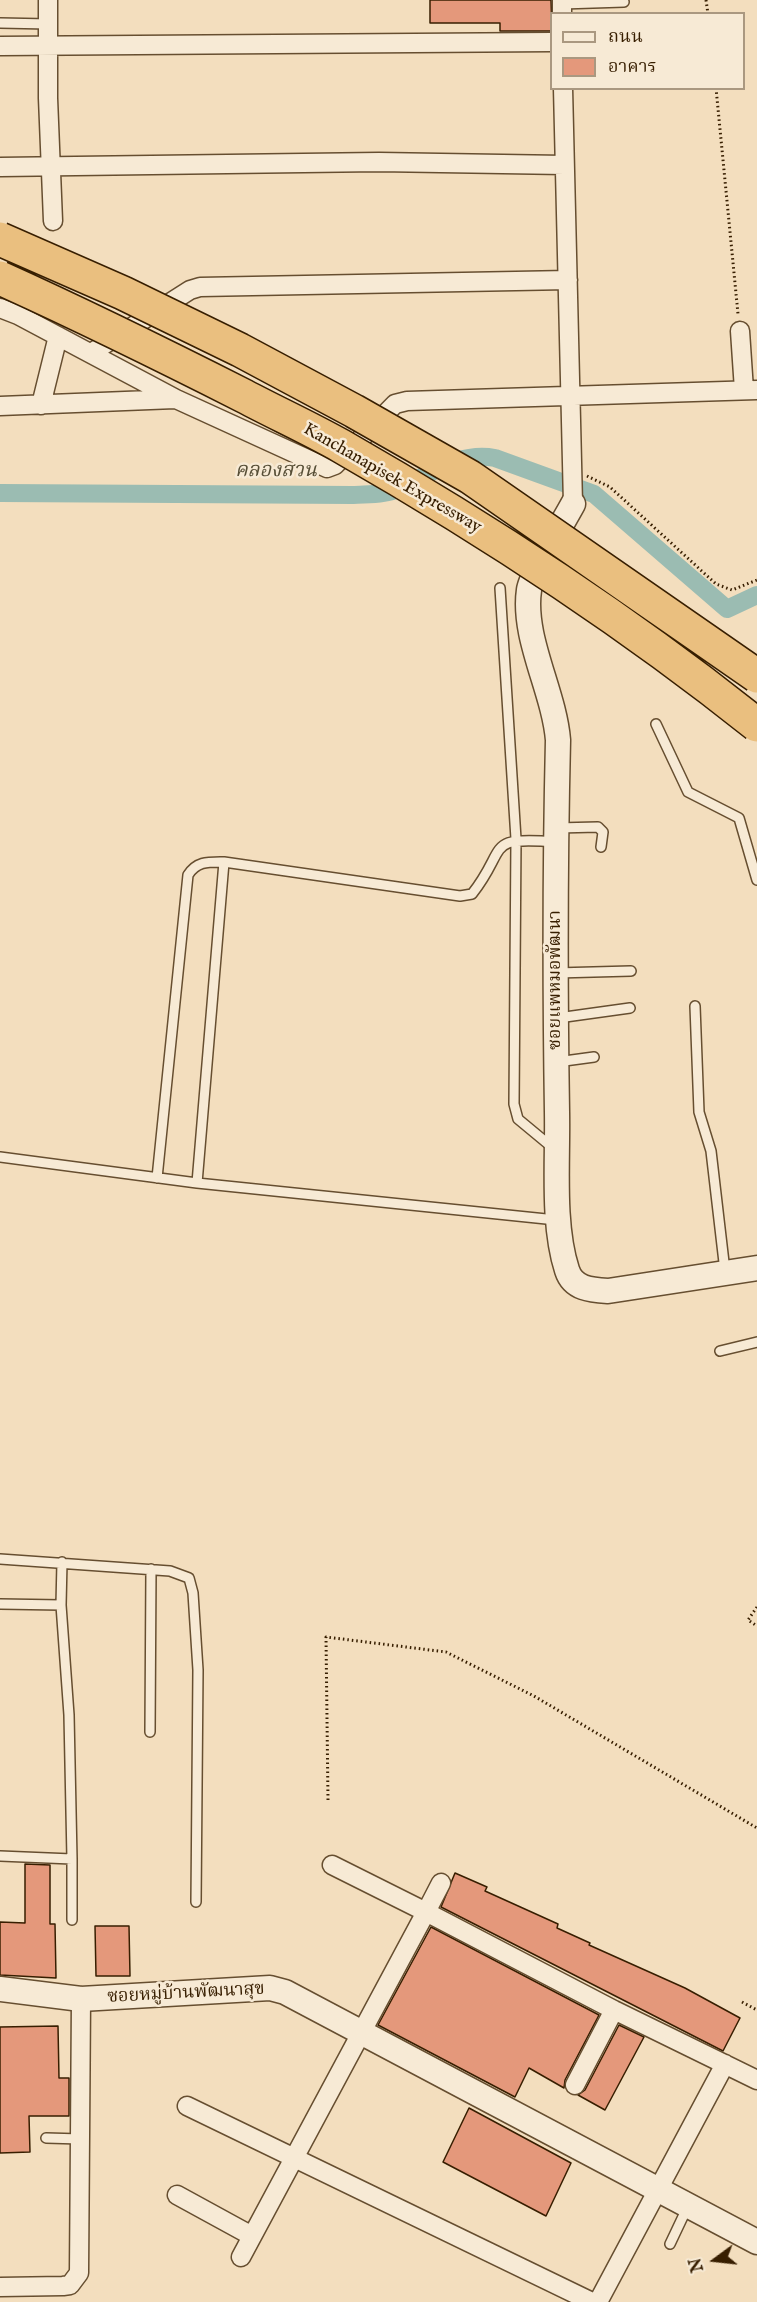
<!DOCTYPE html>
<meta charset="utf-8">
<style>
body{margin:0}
#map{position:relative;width:757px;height:2302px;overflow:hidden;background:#f3debe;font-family:"IM FELL English","Noto Serif Thai",serif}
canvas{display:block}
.legend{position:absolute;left:550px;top:12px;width:195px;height:78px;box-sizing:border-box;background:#f7ead5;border:2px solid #aa9880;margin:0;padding:8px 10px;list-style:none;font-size:18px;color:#371e00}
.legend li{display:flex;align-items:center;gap:12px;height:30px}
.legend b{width:30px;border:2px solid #aa9880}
.north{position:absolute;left:685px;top:2230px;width:60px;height:60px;-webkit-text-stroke:4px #f7ead5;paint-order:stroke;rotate:255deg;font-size:16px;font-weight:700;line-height:24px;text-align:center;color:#371e00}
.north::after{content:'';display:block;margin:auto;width:21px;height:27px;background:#371e00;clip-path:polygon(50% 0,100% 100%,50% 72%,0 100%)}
</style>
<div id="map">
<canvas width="757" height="2302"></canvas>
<ul class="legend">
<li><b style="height:8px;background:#f7ead5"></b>ถนน</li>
<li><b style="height:16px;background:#e4987b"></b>อาคาร</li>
</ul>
<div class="north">N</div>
</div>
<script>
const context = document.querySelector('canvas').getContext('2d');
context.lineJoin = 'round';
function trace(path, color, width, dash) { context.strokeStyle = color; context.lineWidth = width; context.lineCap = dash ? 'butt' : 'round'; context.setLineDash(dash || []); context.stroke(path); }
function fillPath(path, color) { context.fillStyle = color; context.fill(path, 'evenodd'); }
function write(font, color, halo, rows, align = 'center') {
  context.font = font + ' "IM FELL English","Noto Serif Thai",serif'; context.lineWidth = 5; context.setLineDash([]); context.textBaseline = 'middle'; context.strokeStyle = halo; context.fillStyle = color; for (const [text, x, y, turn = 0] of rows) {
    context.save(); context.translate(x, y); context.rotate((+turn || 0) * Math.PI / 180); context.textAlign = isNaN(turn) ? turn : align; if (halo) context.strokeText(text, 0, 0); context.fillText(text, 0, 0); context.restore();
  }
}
trace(new Path2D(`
 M 0,493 L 353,495 C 366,494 384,495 395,490 C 429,476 457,451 495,458 L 594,494 L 727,609 L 757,595`), '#9bbcb2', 18);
const building = new Path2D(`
 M 430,0 L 551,0 L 552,31 L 500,31 L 500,23 L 430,23 Z
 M 25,1864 L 50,1865 L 50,1924 L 55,1924 L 56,1978 L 0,1975 L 0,1922 L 25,1923 Z
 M 455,1873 L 487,1887 L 485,1891 L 558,1924 L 557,1928 L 590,1943 L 589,1945 L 685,1988 L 740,2018 L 723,2051 L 441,1907 Z
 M 95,1926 L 129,1926 L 130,1976 L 96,1976 Z
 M 431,1927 L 599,2015 L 565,2080 L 564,2088 L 529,2068 L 515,2097 L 378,2025 Z
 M 619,2025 L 644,2037 L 605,2110 L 578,2095 L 585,2090 Z
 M 58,2026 L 59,2078 L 69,2078 L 69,2116 L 29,2116 L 30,2152 L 0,2153 L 0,2027 Z
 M 469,2108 L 571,2163 L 546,2216 L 443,2162 Z`);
fillPath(building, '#e4987b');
trace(building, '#371e00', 1.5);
const service = new Path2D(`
 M 562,4 L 624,2
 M 0,23 L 49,24
 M 500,588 L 516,839 L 514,1104 L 518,1119 L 553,1148
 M 656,724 L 688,792 L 739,818 L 757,880
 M 557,828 L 598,827 L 603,832 L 601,847
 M 556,973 L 631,971
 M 695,1006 L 699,1112 L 711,1151 L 725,1271
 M 558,1018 L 630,1008
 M 557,1062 L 594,1057
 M 0,1157 L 197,1183 L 556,1220
 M 157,1178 L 188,875 C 197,861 208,862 224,862 L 460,896 L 472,894 C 509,847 483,836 556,842
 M 197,1183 L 224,862
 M 720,1351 L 757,1342
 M 0,1559 L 170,1571 L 189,1578 L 193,1593 L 198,1670 L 196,1902
 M 62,1562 L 61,1605 L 69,1715 L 72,1859
 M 0,1604 L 61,1605
 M 150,1732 L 151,1569
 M 0,1856 L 72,1859 L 72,1920
 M 46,2138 L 81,2139
 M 670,2244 L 688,2206`);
const minor = new Path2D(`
 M 48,0 L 48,98 L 53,221
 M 562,0 L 562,14
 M 0,46 L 552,42
 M 563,88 L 573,504
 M 0,167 L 379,162 L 564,165
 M 0,308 L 18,315 L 176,399 L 327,468 L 335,465 L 395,404 L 407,401 L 757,390
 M 740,331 L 744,390
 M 91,353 L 190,290 L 200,287 L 568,280
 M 41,405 L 58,336
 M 0,406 L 175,399
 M 332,1865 L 426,1912 L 441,1883
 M 575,2085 L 614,2010
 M 187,2106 L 592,2302
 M 177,2195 L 252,2236
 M 241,2257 L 426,1912 L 614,2010 L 757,2080
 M 0,2287 L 63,2286 L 70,2285 L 79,2273 L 81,1999
 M 598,2302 L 725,2064`);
const tertiary = new Path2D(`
 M 573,504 C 564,521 531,574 529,590 C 522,638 554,691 558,740 C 555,864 555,988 557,1112 C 558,1161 552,1224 567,1270 C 573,1289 591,1290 608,1291 L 757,1268
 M 0,1989 L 81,1999 L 270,1988 L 285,1992 L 757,2242`);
trace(service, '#664e30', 12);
trace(minor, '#664e30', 21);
trace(tertiary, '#664e30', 27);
trace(new Path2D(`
 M 706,0 L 708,14
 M 716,88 L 738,314
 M 587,476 L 610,487 L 716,584 L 732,590 L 757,580
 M 757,1607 L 748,1620 L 757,1626
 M 328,1800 L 326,1637 L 446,1652 L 534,1696 L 757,1828
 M 742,2002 L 757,2010`), '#371e00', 3, [1.5, 3]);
trace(service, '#f7ead5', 9);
trace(minor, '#f7ead5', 18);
trace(tertiary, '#f7ead5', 24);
const motorwayBridge = new Path2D(`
 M 0,239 L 123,293 L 240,350 L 354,411 L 470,477 L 757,676
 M 0,278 C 82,315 163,355 244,396 C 276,413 309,428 341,446 C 486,529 627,621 757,725`);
trace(motorwayBridge, '#371e00', 36, []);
trace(motorwayBridge, '#eabf7f', 33);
write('18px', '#371e00', '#f7ead5', [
 ["Kanchanapisek Expressway",392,479,30],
 ["ซอยแพหมอพัฒนา",556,980,-90],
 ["ซอยหมู่บ้านพัฒนาสุข",186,1994,-3]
]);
write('italic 20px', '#554d35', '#f7ead5', [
 ["คลองสวน",276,472]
]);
</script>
